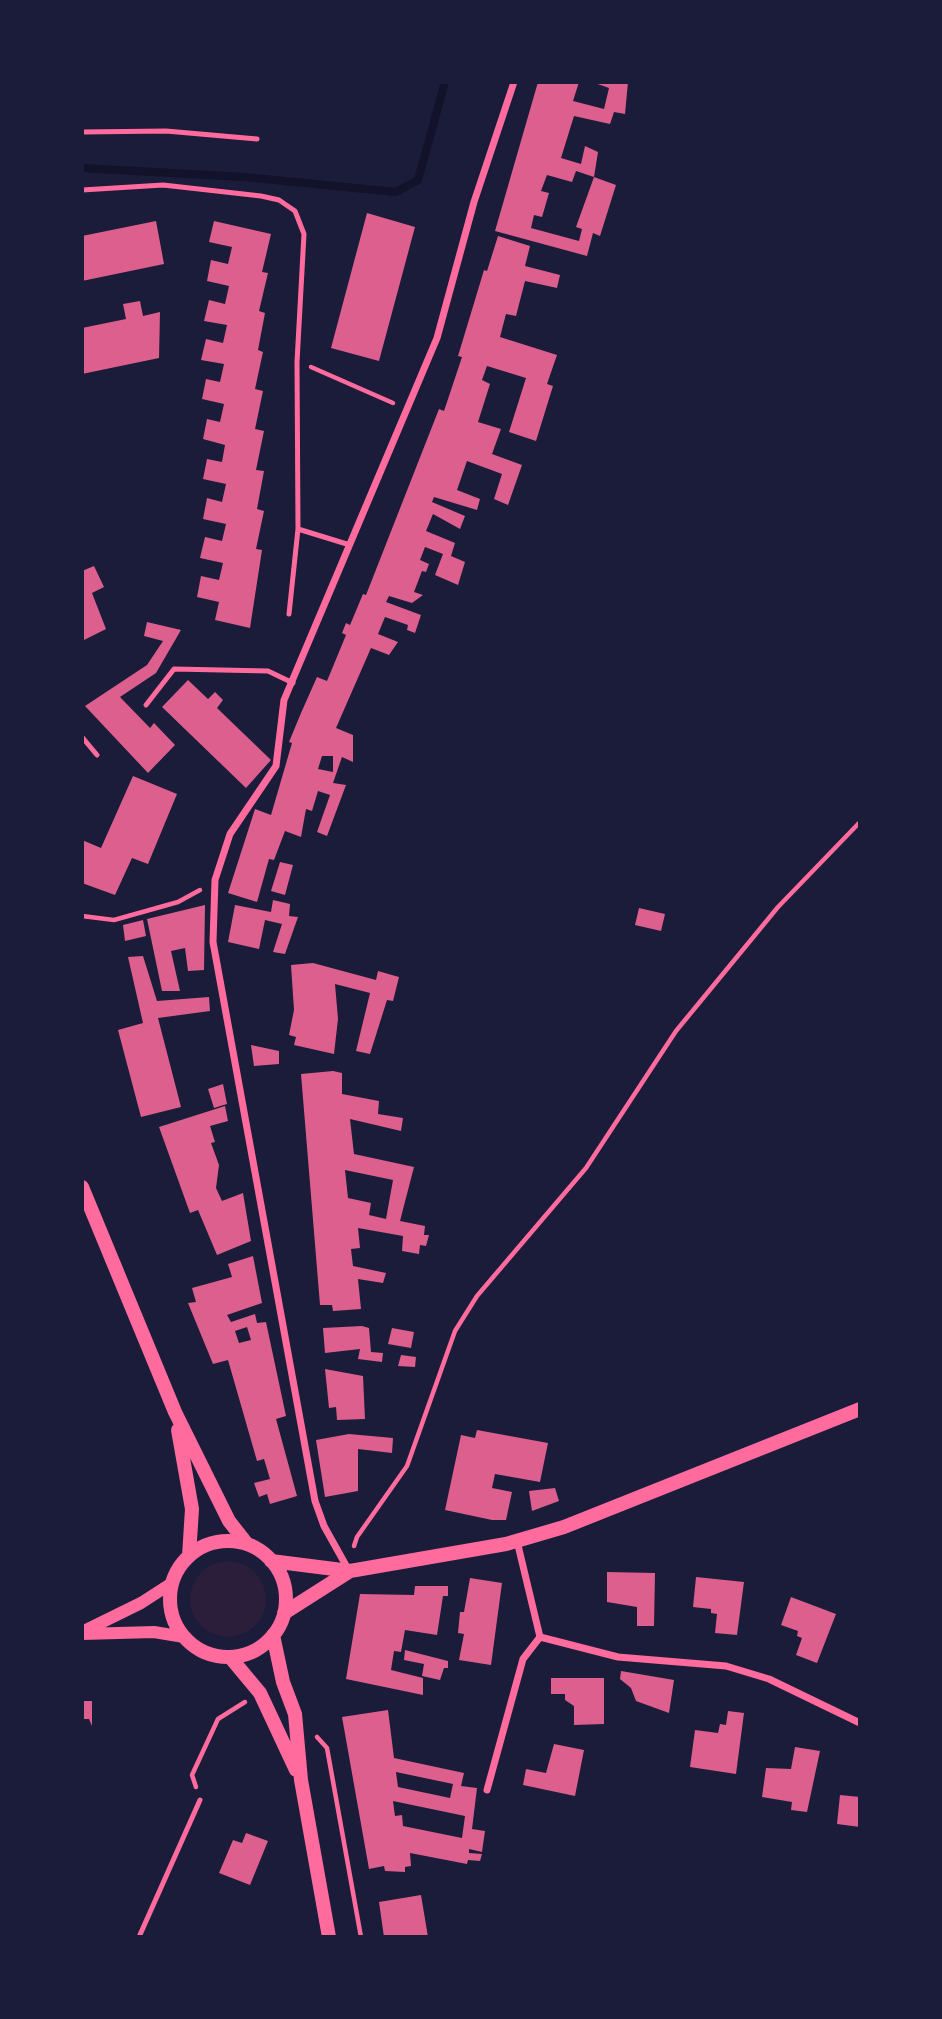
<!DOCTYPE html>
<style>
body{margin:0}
#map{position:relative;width:942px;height:2019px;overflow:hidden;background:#1b1b3a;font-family:Helvetica,sans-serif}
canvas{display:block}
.frame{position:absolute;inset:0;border:84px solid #1b1b3a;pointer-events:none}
</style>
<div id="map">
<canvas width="942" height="2019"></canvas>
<div class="frame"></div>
</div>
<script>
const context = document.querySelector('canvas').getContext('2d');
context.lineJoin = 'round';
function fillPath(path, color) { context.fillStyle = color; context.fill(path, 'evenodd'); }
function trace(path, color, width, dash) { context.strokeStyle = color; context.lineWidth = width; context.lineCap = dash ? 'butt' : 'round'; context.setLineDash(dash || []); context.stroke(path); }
fillPath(new Path2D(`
 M190 1599a38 38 0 1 1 76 0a38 38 0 1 1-76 0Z`), '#2a1e3b');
trace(new Path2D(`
 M 82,168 L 244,177 L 396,192 L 418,180 L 445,82`), '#12122b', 8);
fillPath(new Path2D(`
 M 538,82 L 579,82 L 573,101 L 604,109 L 609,88 L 592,82 L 628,82 L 625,114 L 614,112 L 610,124 L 574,116 L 561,158 L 581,164 L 585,146 L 598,152 L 594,177 L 576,171 L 572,182 L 547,175 L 541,191 L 549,193 L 542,217 L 534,215 L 531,228 L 579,241 L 582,229 L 576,227 L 594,177 L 616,185 L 600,236 L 593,233 L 587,256 L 495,231 Z
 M 367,213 L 415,227 L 379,361 L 331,348 Z
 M 156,221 L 164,264 L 82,281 L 82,236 Z
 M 214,221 L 271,234 L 262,272 L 268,273 L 259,311 L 265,313 L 258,350 L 263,352 L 255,389 L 263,391 L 255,429 L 264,431 L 256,470 L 264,471 L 257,509 L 264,511 L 256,549 L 262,550 L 250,628 L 215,620 L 219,602 L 197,597 L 201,576 L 219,580 L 223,563 L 200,558 L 205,537 L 222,541 L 226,524 L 203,519 L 207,498 L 222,502 L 226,484 L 203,479 L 207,459 L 222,462 L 225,445 L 203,439 L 207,419 L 220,422 L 224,404 L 202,399 L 206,379 L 220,382 L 224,364 L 201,360 L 206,339 L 223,343 L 227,325 L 204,321 L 209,300 L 225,304 L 229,286 L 207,281 L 211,260 L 228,264 L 232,247 L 209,242 Z
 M 498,236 L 530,246 L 525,266 L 560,275 L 557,288 L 525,281 L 516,316 L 506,314 L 500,337 L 557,355 L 547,384 L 553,386 L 536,441 L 509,432 L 526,378 L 487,366 L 482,380 L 490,384 L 478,422 L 501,429 L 492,454 L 522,465 L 508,505 L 494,499 L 502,474 L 467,461 L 457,490 L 480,499 L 477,510 L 434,497 L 432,502 L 465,516 L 460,529 L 433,514 L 426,531 L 455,543 L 451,556 L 465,562 L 458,585 L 435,575 L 443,554 L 425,547 L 420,560 L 429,564 L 426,572 L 422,571 L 414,592 L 423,595 L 412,603 L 389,596 L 386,602 L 421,615 L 415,633 L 407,630 L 408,625 L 385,617 L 378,634 L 398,642 L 389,655 L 371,648 L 336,728 L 353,735 L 353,762 L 342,757 L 333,783 L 346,785 L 327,836 L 317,832 L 330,795 L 318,791 L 312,811 L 306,809 L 301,837 L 285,831 L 274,860 L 269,859 L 257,902 L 228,893 L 255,809 L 271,815 L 292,743 L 289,742 L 301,713 L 317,677 L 327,681 L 346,635 L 342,633 L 346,623 L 350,625 L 363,594 L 366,595 L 439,409 L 444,411 L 462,357 L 458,356 L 484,270 L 487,271 ZM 322,756 L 333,756 L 333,772 L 318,769 Z
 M 140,301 L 143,316 L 160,312 L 159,358 L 82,374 L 82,328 L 126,319 L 123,304 Z
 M 94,566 L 104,587 L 92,593 L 106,629 L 84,640 L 82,571 Z
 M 147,622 L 181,630 L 156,673 L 120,697 L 150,728 L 154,723 L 175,745 L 148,773 L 85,706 L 147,665 L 163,641 L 144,636 Z
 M 188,680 L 208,699 L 215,692 L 223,700 L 217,708 L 271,760 L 246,788 L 162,707 Z
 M 133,776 L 177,794 L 148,864 L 132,858 L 115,895 L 82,883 L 82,840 L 101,848 Z
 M 280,862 L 293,865 L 285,895 L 271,891 Z
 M 273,900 L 290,904 L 289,916 L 298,917 L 285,954 L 273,952 L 282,924 L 265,920 L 259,949 L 228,942 L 235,905 L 271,912 Z
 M 205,905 L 204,970 L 188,971 L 185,948 L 171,951 L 180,991 L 162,991 L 147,919 Z
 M 639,908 L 665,914 L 661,931 L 635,925 Z
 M 143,920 L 146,936 L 125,941 L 123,925 Z
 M 143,956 L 157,1001 L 209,997 L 210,1011 L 158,1018 L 181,1107 L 141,1117 L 118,1030 L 143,1023 L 128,957 Z
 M 313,963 L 376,980 L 378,971 L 399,977 L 393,1001 L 387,1000 L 370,1054 L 356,1051 L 370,993 L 335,984 L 338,1019 L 334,1054 L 294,1045 L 296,1037 L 289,1035 L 294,1010 L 291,965 Z
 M 251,1045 L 279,1051 L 279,1064 L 254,1066 Z
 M 333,1071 L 342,1073 L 342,1094 L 379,1101 L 378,1114 L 403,1118 L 401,1131 L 350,1119 L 354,1154 L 414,1167 L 400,1221 L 425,1226 L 424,1235 L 429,1235 L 426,1246 L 420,1245 L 419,1254 L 402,1251 L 403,1236 L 358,1228 L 360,1248 L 351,1249 L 353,1266 L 386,1273 L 383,1283 L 358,1279 L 361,1309 L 333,1311 L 332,1305 L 320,1305 L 301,1074 ZM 345,1170 L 393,1180 L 386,1219 L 369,1215 L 371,1203 L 348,1198 Z
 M 223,1084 L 227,1104 L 214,1108 L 208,1089 Z
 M 225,1106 L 228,1121 L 210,1126 L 215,1142 L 211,1143 L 219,1165 L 216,1188 L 222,1201 L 243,1193 L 251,1241 L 217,1255 L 198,1210 L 190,1213 L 159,1127 Z
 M 253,1256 L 262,1303 L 227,1315 L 231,1322 L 255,1314 L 257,1323 L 266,1322 L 286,1416 L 276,1419 L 297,1496 L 270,1504 L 267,1494 L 259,1497 L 254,1483 L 270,1479 L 264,1459 L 257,1461 L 228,1360 L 213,1364 L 188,1303 L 196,1302 L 192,1288 L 232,1277 L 228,1264 ZM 247,1327 L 251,1340 L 239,1343 L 235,1331 Z
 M 362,1326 L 369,1328 L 371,1352 L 383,1353 L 382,1362 L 358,1359 L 360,1349 L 325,1353 L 323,1328 Z
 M 392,1328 L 414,1332 L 411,1348 L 388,1344 Z
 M 401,1355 L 416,1357 L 415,1367 L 398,1366 Z
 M 325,1369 L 363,1376 L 365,1419 L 337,1420 L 336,1407 L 329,1408 Z
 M 477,1430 L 548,1443 L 540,1482 L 495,1474 L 492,1488 L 512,1492 L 506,1520 L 492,1520 L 445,1510 L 461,1435 L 475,1438 Z
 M 349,1434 L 393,1438 L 392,1453 L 358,1449 L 358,1491 L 325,1497 L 316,1440 Z
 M 555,1488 L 559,1501 L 532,1511 L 529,1491 Z
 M 607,1572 L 655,1573 L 654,1626 L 637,1626 L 637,1607 L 607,1602 Z
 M 696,1577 L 744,1582 L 737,1635 L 715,1633 L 717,1614 L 711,1613 L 711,1609 L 693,1607 Z
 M 470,1578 L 502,1583 L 491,1665 L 459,1660 L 464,1634 L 458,1633 L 460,1612 L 464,1612 Z
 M 415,1586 L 448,1586 L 448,1596 L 443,1596 L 437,1635 L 405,1630 L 401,1652 L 394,1651 L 391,1670 L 423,1678 L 423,1695 L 346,1679 L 360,1594 L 414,1595 Z
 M 791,1597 L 836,1614 L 817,1663 L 796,1655 L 802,1638 L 797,1636 L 798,1631 L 781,1625 Z
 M 405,1650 L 448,1661 L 448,1668 L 444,1668 L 440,1680 L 422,1676 L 424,1664 L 404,1660 Z
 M 621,1671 L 674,1680 L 669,1713 L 636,1701 L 631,1688 L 620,1679 Z
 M 551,1678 L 604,1678 L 604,1724 L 574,1725 L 574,1706 L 565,1700 L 565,1694 L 551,1694 Z
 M 82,1701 L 92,1701 L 92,1726 L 89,1719 L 82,1719 Z
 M 388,1710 L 394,1758 L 464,1773 L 461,1786 L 477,1788 L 472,1829 L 485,1831 L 482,1852 L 469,1849 L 469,1853 L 482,1854 L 480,1861 L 468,1860 L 467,1864 L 410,1853 L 411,1866 L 405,1867 L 405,1872 L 385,1871 L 384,1866 L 369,1869 L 342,1717 ZM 396,1772 L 453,1784 L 450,1798 L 398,1787 ZM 393,1801 L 465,1816 L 462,1838 L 403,1826 L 402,1815 L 395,1816 Z
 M 728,1711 L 744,1713 L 736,1774 L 690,1767 L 695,1730 L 718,1733 L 720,1724 L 726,1725 Z
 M 554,1744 L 584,1750 L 575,1796 L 523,1785 L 526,1769 L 546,1773 Z
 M 795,1747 L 820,1751 L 807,1812 L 791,1810 L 792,1802 L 762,1797 L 766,1768 L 791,1769 Z
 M 840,1795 L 860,1797 L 860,1827 L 837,1824 Z
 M 246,1833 L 268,1841 L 250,1885 L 219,1873 L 233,1840 L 242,1843 Z
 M 421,1895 L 428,1937 L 384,1937 L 379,1902 Z`), '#dd5f8e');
trace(new Path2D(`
 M 311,367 L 393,403
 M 82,916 L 114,920 L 178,902 L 200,890
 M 354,1546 L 357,1537 L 407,1466 L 455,1331 L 477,1296 L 586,1168 L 676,1031 L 778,907 L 860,822
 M 317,1737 L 327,1748 L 361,1937
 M 196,1787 L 192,1775 L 218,1719 L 245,1702`), '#ff6b9d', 4.5);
trace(new Path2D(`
 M 82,132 L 166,131 L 257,139
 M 82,190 L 163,185 L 261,196 L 279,200 L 295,211 L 304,234 L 297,362 L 298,529 L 350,545
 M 289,614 L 298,529
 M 146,705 L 174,669 L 268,671 L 293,683
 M 82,737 L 97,755
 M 139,1937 L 200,1800`), '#ff6b9d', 5);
trace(new Path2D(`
 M 517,1541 L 540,1637
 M 348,1569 L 324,1526 L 315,1501 L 213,942 L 215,880 L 230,834 L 276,766 L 284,700 L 437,338 L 474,202 L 514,82
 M 540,1637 L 618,1657 L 726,1666 L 769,1679 L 860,1723
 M 487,1790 L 523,1659 L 540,1637`), '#ff6b9d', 7);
trace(new Path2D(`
 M 82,1632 L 141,1603 L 172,1583
 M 82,1634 L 154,1632 L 184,1637`), '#ff6b9d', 12);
trace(new Path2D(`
 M 82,1187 L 175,1412 L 229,1521 L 247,1544
 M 178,1430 L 192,1509 L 189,1556
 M170 1599a58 58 0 1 1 116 0a58 58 0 1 1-116 0Z
 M 271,1561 L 350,1571 L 506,1544 L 564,1527 L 860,1409
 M 284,1613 L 350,1571
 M 273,1635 L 283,1682 L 295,1714 L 301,1780 L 329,1937
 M 230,1657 L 260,1693 L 296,1770`), '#ff6b9d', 14);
</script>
